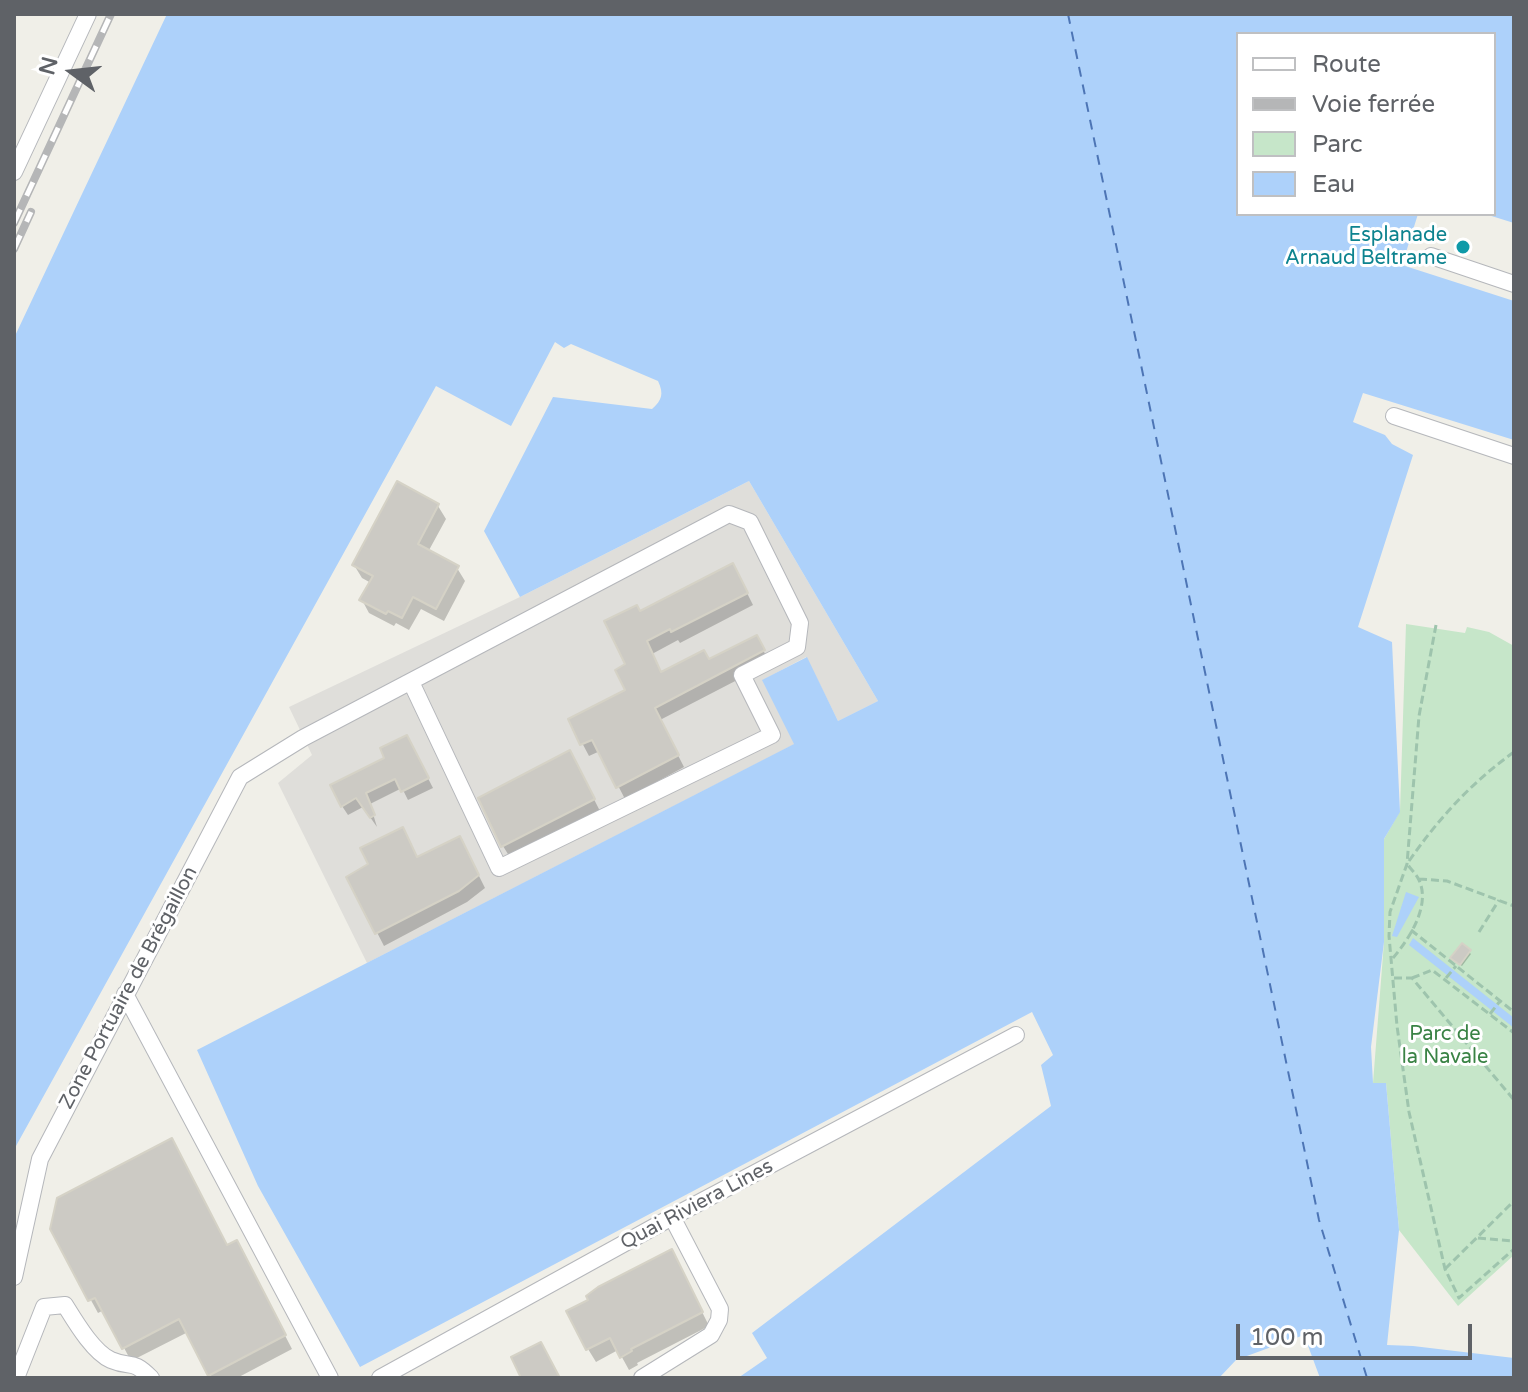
<!DOCTYPE html>
<meta charset="utf-8">
<style>
body{margin:0}
#map{position:relative;width:1528px;height:1392px;overflow:hidden;background:#f0efe8;font-family:"Varela Round",sans-serif}
canvas{display:block}
.frame{position:absolute;inset:0;border:16px solid #5f6267;pointer-events:none}
.legend{position:absolute;left:1236px;top:32px;width:260px;height:184px;box-sizing:border-box;background:#fff;border:2px solid #bfc0c2;margin:0;padding:10px 14px;list-style:none;font-size:24px;color:#5f6267}
.legend li{display:flex;align-items:center;gap:16px;height:40px}
.legend b{width:40px;border:2px solid #bfc0c2}
.north{position:absolute;left:32px;top:32px;width:80px;height:80px;-webkit-text-stroke:6px #fff;paint-order:stroke;rotate:285deg;font-size:22px;font-weight:700;line-height:32px;text-align:center;color:#5f6267}
.north::after{content:'';display:block;margin:auto;width:28px;height:36px;background:#5f6267;clip-path:polygon(50% 0,100% 100%,50% 72%,0 100%)}
.scale{position:absolute;left:1236px;top:1324px;width:236px;height:36px;box-sizing:border-box;border:4px solid #5f6267;border-top:0;padding-left:10px;font-size:24px;line-height:28px;white-space:nowrap;color:#5f6267;-webkit-text-stroke:6px #fff;paint-order:stroke}
</style>
<div id="map">
<canvas width="1528" height="1392"></canvas>
<div class="frame"></div>
<ul class="legend">
<li><b style="height:10px;background:#fff"></b>Route</li>
<li><b style="height:10px;background:#b5b6b7"></b>Voie ferrée</li>
<li><b style="height:22px;background:#c6e6c9"></b>Parc</li>
<li><b style="height:22px;background:#add1fa"></b>Eau</li>
</ul>
<div class="north">N</div>
<div class="scale">100 m</div>
</div>
<script>
const context = document.querySelector('canvas').getContext('2d');
context.lineJoin = 'round';
function fillPath(path, color) { context.fillStyle = color; context.fill(path, 'evenodd'); }
function trace(path, color, width, dash) { context.strokeStyle = color; context.lineWidth = width; context.lineCap = dash ? 'butt' : 'round'; context.setLineDash(dash || []); context.stroke(path); }
function write(font, color, halo, rows, align = 'center') {
  context.font = font + ' "Varela Round",sans-serif'; context.lineWidth = 6; context.setLineDash([]); context.textBaseline = 'middle'; context.strokeStyle = halo; context.fillStyle = color; for (const [text, x, y, turn = 0] of rows) {
    context.save(); context.translate(x, y); context.rotate((+turn || 0) * Math.PI / 180); context.textAlign = isNaN(turn) ? turn : align; if (halo) context.strokeText(text, 0, 0); context.fillText(text, 0, 0); context.restore();
  }
}
fillPath(new Path2D(`
 M 749,481 L 878,701 L 838,721 L 806,657 L 763,680 L 795,744 L 367,963 L 278,783 L 312,755 L 289,707 L 520,597 Z`), '#dfdeda');
fillPath(new Path2D(`
 M 1406,624 L 1465,633 L 1467,627 L 1489,632 L 1514,646 L 1514,1255 L 1458,1306 L 1399,1230 L 1386,1083 L 1373,1083 L 1384,942 L 1384,839 L 1400,811 Z`), '#c6e6c9');
fillPath(new Path2D(`
 M 167,14 L 1514,14 L 1514,223 L 1485,214 L 1494,214 L 1494,34 L 1238,34 L 1238,214 L 1418,214 L 1402,265 L 1514,301 L 1514,440 L 1363,393 L 1353,422 L 1385,435 L 1392,444 L 1413,455 L 1358,627 L 1392,642 L 1400,812 L 1384,839 L 1384,942 L 1371,1047 L 1373,1083 L 1386,1083 L 1399,1230 L 1387,1345 L 1413,1346 L 1514,1358 L 1514,1378 L 1320,1378 L 1304,1335 L 1236,1360 L 1219,1378 L 738,1378 L 767,1358 L 752,1333 L 1051,1106 L 1041,1065 L 1053,1055 L 1032,1012 L 360,1367 L 258,1186 L 197,1050 L 794,744 L 762,680 L 807,657 L 838,721 L 878,701 L 749,481 L 520,597 L 484,531 L 553,397 L 652,409 C 662,400 664,394 658,381 L 571,344 L 564,348 L 555,342 L 511,426 L 436,386 L 16,1146 L 14,1146 L 14,338 Z
 M 1406,892 L 1419,897 L 1397,937 L 1392,936 Z
 M 1413,938 L 1514,1018 L 1514,1028 L 1409,945 Z`), '#add1fa');
fillPath(new Path2D(`
 M 438,506 L 446,519 L 428,552 L 457,568 L 465,581 L 444,621 L 421,609 L 409,630 L 396,623 L 394,626 L 369,613 L 362,600 L 371,583 L 362,578 L 354,565 Z
 M 739,577 L 753,605 L 680,643 L 678,640 L 652,654 L 661,674 L 709,661 L 756,637 L 770,663 L 660,720 L 684,767 L 625,799 L 600,751 L 589,756 L 570,720 L 628,691 L 628,665 L 640,613 Z
 M 412,747 L 433,788 L 408,800 L 402,788 L 370,804 L 377,827 L 363,807 L 348,815 L 342,806 Z
 M 577,766 L 601,813 L 511,859 L 503,846 Z
 M 466,850 L 485,888 L 467,902 L 384,946 L 349,878 Z
 M 1462,946 L 1471,954 L 1462,966 L 1454,960 Z
 M 52,1229 L 227,1248 L 244,1256 L 292,1349 L 237,1378 L 212,1378 L 188,1332 L 131,1361 L 104,1310 L 98,1313 Z
 M 679,1265 L 709,1326 L 637,1363 L 638,1365 L 629,1370 L 618,1350 L 596,1362 L 588,1349 Z`), '#0003');
trace(new Path2D(`
 M 1068,14 L 1319,1220 L 1367,1378`), '#4d75b5', 2, [10, 8]);
const building = new Path2D(`
 M 397,481 L 439,504 L 418,544 L 459,566 L 436,609 L 413,597 L 402,618 L 388,611 L 386,614 L 359,600 L 373,576 L 352,565 Z
 M 733,563 L 748,593 L 671,632 L 670,629 L 647,641 L 661,672 L 704,650 L 709,659 L 757,635 L 765,650 L 655,708 L 679,755 L 616,788 L 592,740 L 580,745 L 568,719 L 625,690 L 615,670 L 625,664 L 604,621 L 637,605 L 640,611 Z
 M 407,735 L 429,778 L 401,792 L 395,779 L 366,793 L 375,815 L 370,818 L 356,798 L 341,807 L 330,785 L 384,758 L 380,748 Z
 M 570,750 L 595,799 L 501,847 L 478,798 Z
 M 403,827 L 417,857 L 460,836 L 479,875 L 459,891 L 375,934 L 346,877 L 368,864 L 360,848 Z
 M 1462,943 L 1471,950 L 1460,965 L 1450,958 Z
 M 172,1138 L 227,1245 L 237,1240 L 286,1335 L 208,1376 L 179,1319 L 122,1349 L 95,1298 L 88,1301 L 50,1229 L 57,1198 Z
 M 672,1249 L 703,1312 L 631,1349 L 632,1351 L 620,1358 L 610,1338 L 586,1350 L 566,1311 L 588,1300 L 586,1296 L 598,1287 Z
 M 541,1342 L 560,1378 L 521,1378 L 511,1357 Z`);
fillPath(building, '#cccac4');
trace(building, '#d5d2c6', 2);
const minor = new Path2D(`
 M 14,172 L 88,14
 M 1431,256 L 1514,284
 M 1394,416 L 1514,456
 M 125,994 L 330,1378
 M 14,1277 L 40,1159 L 240,777 L 303,738 L 729,514 L 750,522 L 800,623 L 797,647 L 742,675 L 772,735 L 499,868 L 411,682
 M 16,1378 L 44,1307 L 65,1305 C 75,1321 93,1352 111,1360 C 132,1369 131,1358 151,1378
 M 380,1378 L 672,1217 L 1016,1035
 M 642,1378 L 711,1335 L 719,1320 L 720,1309 L 672,1217`);
trace(minor, '#b5b7bb', 18);
trace(new Path2D(`
 M 1436,625 L 1419,716 L 1407,864 L 1390,912 L 1389,936 L 1397,1026 L 1409,1112 L 1445,1269 L 1459,1298 L 1514,1249
 M 1409,861 C 1439,818 1472,782 1514,752
 M 1419,879 L 1447,881 L 1514,906
 M 1411,930 L 1514,1012
 M 1479,932 L 1499,900
 M 1393,958 C 1409,939 1431,906 1419,880 C 1416,874 1411,869 1407,864
 M 1394,978 L 1412,978 L 1514,1100
 M 1412,978 L 1432,970 L 1514,1033
 M 1446,978 L 1456,966
 M 1490,1014 L 1500,1001
 M 1478,1238 L 1514,1241
 M 1445,1269 L 1514,1201`), '#9ec4ad', 3, [8, 4]);
trace(minor, '#fff', 16);
const rail = new Path2D(`
 M 14,223 L 111,14
 M 14,249 L 31,212`);
trace(rail, '#b5b6b7', 8);
trace(rail, '#fff', 5, [15]);
for (const [x, y, r, color] of [
 [1463,247,8,"#0f9aa8"]
]) { const dot = new Path2D(); dot.arc(x, y, r, 0, 2 * Math.PI); context.fillStyle = color; context.fill(dot); trace(dot, '#fff', 3); }
write('20px', '#0d838f', '#fff', [
 ["Esplanade",1447,236],
 ["Arnaud Beltrame",1447,259]
], 'right');
write('20px', '#5f6267', '#fff', [
 ["Zone Portuaire de Brégaillon",129,988,-62],
 ["Quai Riviera Lines",697,1205,-28]
]);
write('20px', '#3a8345', '#fff', [
 ["Parc de",1445,1035],
 ["la Navale",1445,1058]
]);
</script>
